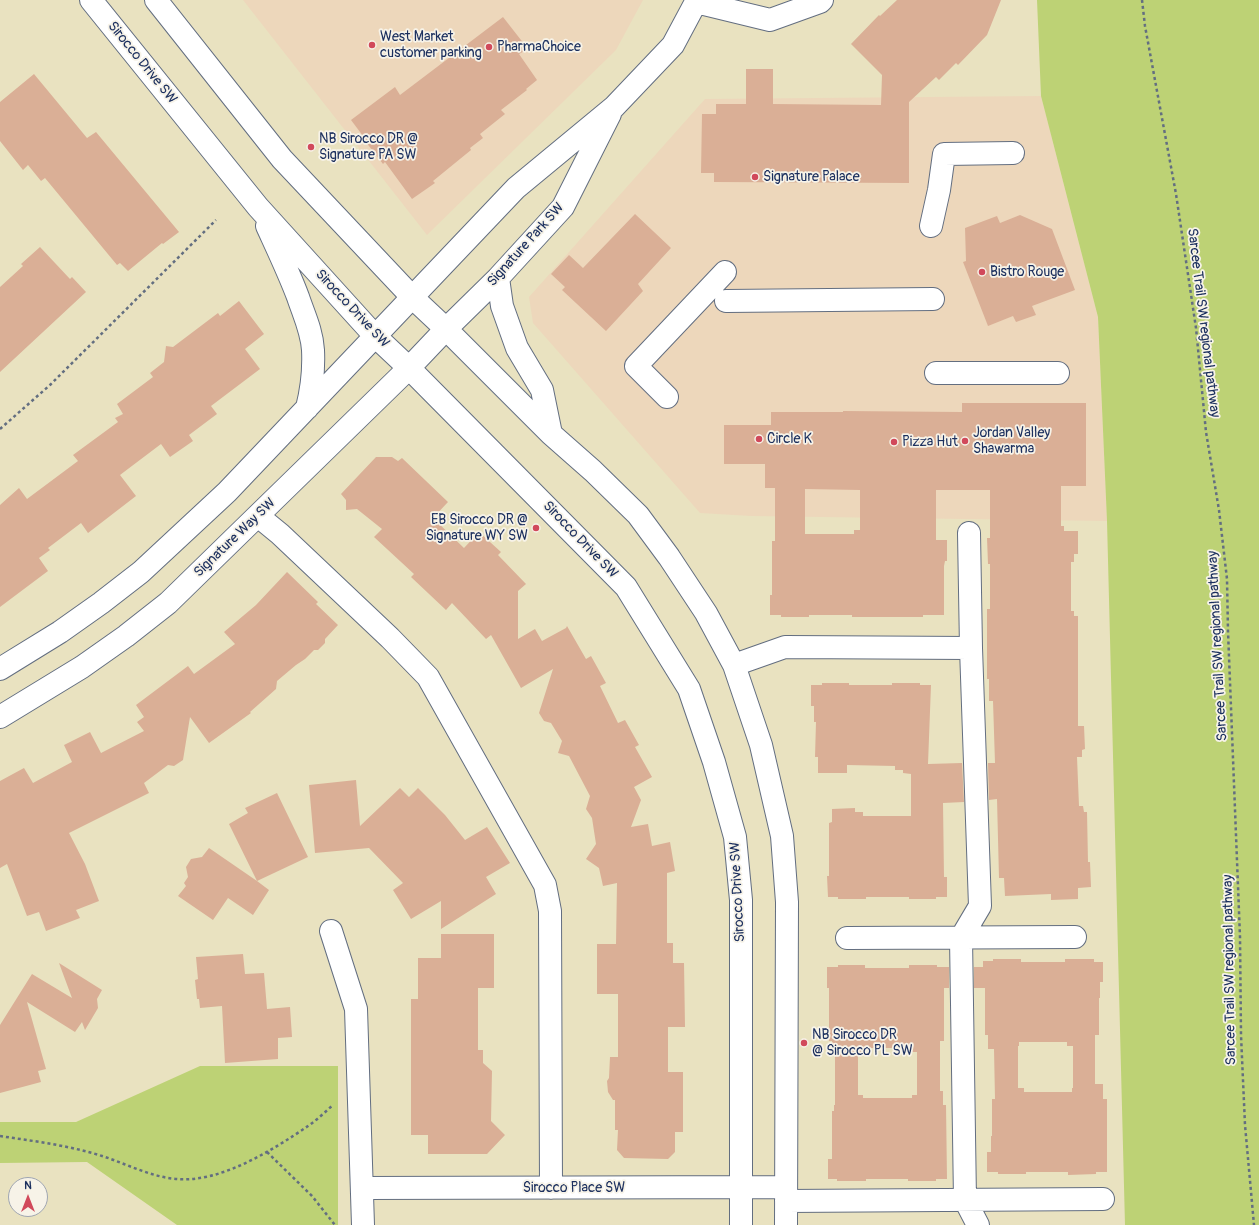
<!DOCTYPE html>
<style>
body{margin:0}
#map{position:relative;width:1259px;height:1225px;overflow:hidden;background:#e9e2c0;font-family:Pangolin,sans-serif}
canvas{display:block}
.north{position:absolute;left:8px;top:1177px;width:40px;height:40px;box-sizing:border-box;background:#f7f3e8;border:1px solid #9fa5b1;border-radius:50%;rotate:0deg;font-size:11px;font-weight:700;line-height:16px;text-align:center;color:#1b2f5e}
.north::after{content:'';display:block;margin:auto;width:14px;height:18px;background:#d1495b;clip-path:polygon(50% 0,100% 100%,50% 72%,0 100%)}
</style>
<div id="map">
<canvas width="1259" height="1225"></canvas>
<div class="north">N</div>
</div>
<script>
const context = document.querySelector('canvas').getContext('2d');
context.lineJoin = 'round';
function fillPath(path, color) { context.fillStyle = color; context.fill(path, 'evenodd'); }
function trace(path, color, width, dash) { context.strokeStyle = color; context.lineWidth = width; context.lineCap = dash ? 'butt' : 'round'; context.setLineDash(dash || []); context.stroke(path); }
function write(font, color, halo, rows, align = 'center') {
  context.font = font + ' Pangolin,sans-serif'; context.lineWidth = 3.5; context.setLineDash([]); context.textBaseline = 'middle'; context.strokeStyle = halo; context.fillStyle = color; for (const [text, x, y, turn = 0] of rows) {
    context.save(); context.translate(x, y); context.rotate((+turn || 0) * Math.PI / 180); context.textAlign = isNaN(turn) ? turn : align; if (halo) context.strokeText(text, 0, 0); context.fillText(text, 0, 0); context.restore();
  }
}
fillPath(new Path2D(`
 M 243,0 L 643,0 L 616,50 L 427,235 Z
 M 1041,96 L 1098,317 L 1107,521 L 751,516 L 700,513 L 533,323 L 529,297 L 705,99 Z`), '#edd7bb');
fillPath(new Path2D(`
 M 1037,0 L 1259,0 L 1259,1225 L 1125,1225 L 1107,521 L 1098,317 L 1041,96 Z
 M 200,1066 L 338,1066 L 338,1225 L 177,1225 L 87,1162 L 0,1163 L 0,1122 L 76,1122 Z`), '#bdd275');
fillPath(new Path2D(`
 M 897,0 L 1001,0 L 987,35 L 958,65 L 956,63 L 939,80 L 936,77 L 909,102 L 909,183 L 714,182 L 714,173 L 701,173 L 702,114 L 716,114 L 716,104 L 746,104 L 746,69 L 773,69 L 773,104 L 881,105 L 882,75 L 851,44 L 879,15 L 880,16 Z
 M 503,17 L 528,49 L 519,54 L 537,80 L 526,89 L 527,90 L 501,110 L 505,114 L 480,134 L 483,138 L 470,148 L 471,150 L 433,181 L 435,183 L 412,199 L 385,162 L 383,164 L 362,137 L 363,136 L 351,120 L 395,87 L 400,95 Z
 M 34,74 L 87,138 L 96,132 L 179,232 L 163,244 L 162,243 L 128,271 L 120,263 L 117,265 L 45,178 L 41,181 L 28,165 L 23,170 L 0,141 L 0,102 Z
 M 635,214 L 671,248 L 638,284 L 643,291 L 606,331 L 562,290 L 565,287 L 551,274 L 569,255 L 583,268 Z
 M 1020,215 L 1052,229 L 1075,290 L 1032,306 L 1036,315 L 1016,322 L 1013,316 L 988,326 L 963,262 L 966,261 L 965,228 L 997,216 L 1000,223 Z
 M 40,247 L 70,279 L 72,277 L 86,292 L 0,372 L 0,287 L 23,266 L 21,264 Z
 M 239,301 L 264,334 L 245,349 L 260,369 L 211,406 L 217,414 L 189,435 L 193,441 L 170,457 L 161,444 L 120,475 L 136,496 L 88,533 L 81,523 L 48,548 L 50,550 L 39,558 L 48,571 L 0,607 L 0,505 L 19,488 L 27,499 L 78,461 L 73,455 L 118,422 L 115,418 L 123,414 L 117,404 L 153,377 L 150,373 L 164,362 L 166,346 L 173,347 L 218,313 L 220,316 Z
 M 962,403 L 1086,403 L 1086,486 L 1061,486 L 1061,526 L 1064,526 L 1064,531 L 1078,531 L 1078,554 L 1074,554 L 1074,562 L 1071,562 L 1071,611 L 1074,611 L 1074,616 L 1078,616 L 1078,726 L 1084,726 L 1085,749 L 1082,750 L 1082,757 L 1077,757 L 1079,806 L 1083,806 L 1084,812 L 1087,812 L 1088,862 L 1090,862 L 1091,887 L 1078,888 L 1078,899 L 1051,900 L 1051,894 L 1005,896 L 1004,878 L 999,878 L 997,799 L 989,800 L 988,763 L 995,763 L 993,701 L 989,701 L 989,679 L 987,679 L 987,609 L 990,609 L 990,564 L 988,564 L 987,538 L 990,538 L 990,490 L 936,490 L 936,540 L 947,540 L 947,561 L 945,561 L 944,566 L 944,615 L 923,615 L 923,617 L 852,617 L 852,615 L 809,615 L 809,617 L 781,617 L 781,615 L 770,615 L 770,595 L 772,595 L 772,541 L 775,541 L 775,488 L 765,488 L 765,464 L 724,464 L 724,425 L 771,425 L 771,412 L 843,412 L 843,411 L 962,412 ZM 805,489 L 860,490 L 860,530 L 854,530 L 854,534 L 805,534 Z
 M 376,457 L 392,457 L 398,461 L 402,458 L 448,502 L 433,518 L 464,548 L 479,532 L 501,552 L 498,555 L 526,584 L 518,591 L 518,639 L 535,629 L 542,641 L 566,628 L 567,626 L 586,659 L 591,656 L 606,683 L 600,686 L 618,723 L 625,720 L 639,745 L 635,747 L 652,777 L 634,787 L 641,800 L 631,827 L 648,824 L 652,846 L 670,842 L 675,871 L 667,873 L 667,943 L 673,943 L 673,963 L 684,963 L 685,1027 L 668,1027 L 668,1072 L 683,1072 L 683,1132 L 675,1132 L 675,1152 L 668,1159 L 624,1158 L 617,1150 L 618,1130 L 615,1130 L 615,1100 L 613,1100 L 608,1092 L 607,1081 L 609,1078 L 610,1057 L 618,1057 L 618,994 L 597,994 L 597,944 L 616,944 L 617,883 L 603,886 L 599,868 L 586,859 L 596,844 L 592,818 L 586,809 L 590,796 L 569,756 L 558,753 L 562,741 L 551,723 L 544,721 L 539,713 L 553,669 L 521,688 L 491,635 L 486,639 L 452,603 L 446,610 L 411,577 L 414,574 L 374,537 L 382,529 L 357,509 L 346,510 L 346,500 L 341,494 Z
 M 287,572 L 318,602 L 316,604 L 338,625 L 325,639 L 325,643 L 318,650 L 314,650 L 305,659 L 296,665 L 277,681 L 276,689 L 250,712 L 251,713 L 209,743 L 190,717 L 183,760 L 174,766 L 168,765 L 144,783 L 149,793 L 69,833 L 85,864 L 99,901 L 76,910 L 80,918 L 46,931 L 39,912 L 27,916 L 7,864 L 0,868 L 0,781 L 24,768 L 33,783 L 72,762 L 64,745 L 90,732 L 101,753 L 144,731 L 137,722 L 144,717 L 136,705 L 188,666 L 194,674 L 235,644 L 224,632 L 256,605 Z
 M 822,683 L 849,683 L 849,685 L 892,685 L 892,683 L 920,683 L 920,685 L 931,685 L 928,764 L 962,763 L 964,802 L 943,803 L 944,877 L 947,877 L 947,897 L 936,897 L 936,899 L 909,899 L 909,897 L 866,897 L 866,899 L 838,899 L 838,897 L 828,897 L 827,876 L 829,876 L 829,823 L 832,822 L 832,809 L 855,808 L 855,812 L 863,812 L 863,816 L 911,816 L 911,774 L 903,773 L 903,770 L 895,770 L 895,766 L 847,765 L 847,773 L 818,773 L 818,757 L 815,757 L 816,722 L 814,722 L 814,706 L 811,706 L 811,685 L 822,685 Z
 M 356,780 L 360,826 L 400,788 L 409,797 L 418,788 L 445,815 L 465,840 L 487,827 L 510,863 L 486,877 L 496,894 L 441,929 L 441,901 L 411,919 L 393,890 L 403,883 L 369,848 L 315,853 L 309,785 Z
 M 277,793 L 308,857 L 257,881 L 269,890 L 253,915 L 228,898 L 213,920 L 178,896 L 186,886 L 184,883 L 188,877 L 186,867 L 191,859 L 202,857 L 209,848 L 257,881 L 229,824 L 248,813 L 245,808 Z
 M 441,934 L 494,934 L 494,988 L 478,988 L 478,1050 L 483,1050 L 483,1063 L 492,1071 L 491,1121 L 505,1135 L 487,1154 L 428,1154 L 428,1135 L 411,1135 L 411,999 L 418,999 L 418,958 L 441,958 Z
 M 243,954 L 245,974 L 264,973 L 267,1009 L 290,1007 L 292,1037 L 278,1038 L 278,1059 L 225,1063 L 222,1006 L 200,1008 L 199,999 L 197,999 L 195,980 L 198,979 L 196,957 Z
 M 993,959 L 1021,959 L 1021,962 L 1065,962 L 1065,959 L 1094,959 L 1094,962 L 1103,962 L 1103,982 L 1100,982 L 1100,998 L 1099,998 L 1099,1035 L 1095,1035 L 1095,1084 L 1103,1084 L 1103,1099 L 1107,1099 L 1107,1172 L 1096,1172 L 1096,1174 L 1068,1175 L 1068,1172 L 1026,1172 L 1026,1174 L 998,1174 L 998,1172 L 987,1172 L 987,1152 L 991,1152 L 991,1136 L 992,1136 L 992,1099 L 995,1099 L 994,1049 L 988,1049 L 988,1035 L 985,1035 L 985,988 L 974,988 L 974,967 L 983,967 L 983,961 L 993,961 ZM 1019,1042 L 1067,1042 L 1067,1046 L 1073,1046 L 1073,1088 L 1072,1088 L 1072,1092 L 1024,1092 L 1024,1088 L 1018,1088 L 1018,1046 L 1019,1046 Z
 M 59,963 L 102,990 L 97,999 L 98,1008 L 85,1030 L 82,1022 L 75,1032 L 27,1002 L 46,1069 L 38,1071 L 41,1082 L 0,1093 L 0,1025 L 32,974 L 72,998 Z
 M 838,965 L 865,965 L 865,968 L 909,968 L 909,965 L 937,965 L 937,967 L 949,967 L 949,988 L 944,988 L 944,1041 L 940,1041 L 940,1091 L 943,1091 L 943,1105 L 946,1105 L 947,1179 L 936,1179 L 936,1181 L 908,1181 L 908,1179 L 866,1179 L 866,1181 L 837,1181 L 837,1179 L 828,1179 L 828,1159 L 832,1159 L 832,1111 L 834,1111 L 834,1105 L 835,1105 L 835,1055 L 832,1055 L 832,1041 L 829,1041 L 829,988 L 827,988 L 827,967 L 838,967 ZM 863,1048 L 911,1048 L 911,1052 L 917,1052 L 917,1095 L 912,1095 L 912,1098 L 863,1098 L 863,1095 L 858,1095 L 858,1052 L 863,1052 Z`), '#daaf96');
const minor = new Path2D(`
 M 91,0 L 258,207 L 375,336 L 409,368 L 626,587 L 689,689 L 714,762 L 735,837 L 741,900 L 741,1225
 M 156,0 L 282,159 L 413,298 L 446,329 L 551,434 L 593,471 L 638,515 L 669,557 L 706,613 L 734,665 L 761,745 L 782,836 L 787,902 L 786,1225
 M 696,2 L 770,20 L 820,2 L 822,0
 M 267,226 C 278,250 289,273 298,297 C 304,315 312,331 313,350 C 314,370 312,388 307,408
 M 931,226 L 939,190 L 944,154 L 1013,153
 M 498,278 L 502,306 L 517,348 L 542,390 L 551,434
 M 726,301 L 933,299
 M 936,373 L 1058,373
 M 667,397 L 636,366 L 725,272
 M 258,516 L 280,534 L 390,638 L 428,677 L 545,885 L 550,911 L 551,1188
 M 969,533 L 971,648
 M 734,665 L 785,647 L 971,648 L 980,906 L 961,938 L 965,1200 L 978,1225
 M 0,669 L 60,632 L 101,603 L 141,572 L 227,492 L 516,188 L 614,107 L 673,45 L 697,0
 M 0,717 L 82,667 L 126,636 L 168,603 L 409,368 L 446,329 L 498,278 L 563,207 L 610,114
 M 331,931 L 356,1009 L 363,1225
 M 847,938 L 1075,937
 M 363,1188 L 785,1187
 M 786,1201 L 1103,1199`);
trace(minor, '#636e80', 24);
trace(new Path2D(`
 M 1142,0 L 1145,26 L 1176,194 L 1196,328 L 1206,432 L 1219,510 L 1227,579 L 1228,631 L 1240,937 L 1241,1035 L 1245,1125 L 1254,1225
 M 0,429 L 50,385 L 216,220
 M 0,1136 C 33,1141 66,1145 99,1155 C 125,1163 150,1177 177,1179 C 220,1183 273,1150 308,1126 C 317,1120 325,1112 333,1105
 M 267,1152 L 312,1196 L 335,1225`), '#636e80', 2.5, [3, 3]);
trace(minor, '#fff', 22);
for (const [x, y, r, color] of [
 [372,45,4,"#d1495b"],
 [489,47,4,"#d1495b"],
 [311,147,4,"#d1495b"],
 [755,177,4,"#d1495b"],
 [982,272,4,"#d1495b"],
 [759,439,4,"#d1495b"],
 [965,441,4,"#d1495b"],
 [894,442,4,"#d1495b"],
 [536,528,4,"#d1495b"],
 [804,1043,4,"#d1495b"]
]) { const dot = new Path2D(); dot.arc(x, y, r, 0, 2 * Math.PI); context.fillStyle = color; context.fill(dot); trace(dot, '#f7f3e8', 1.5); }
write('14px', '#1b2f5e', '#f7f3e8', [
 ["West Market",380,37],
 ["customer parking",380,53],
 ["PharmaChoice",497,47],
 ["NB Sirocco DR @",319,139],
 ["Signature PA SW",319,155],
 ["Signature Palace",763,177],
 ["Bistro Rouge",990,272],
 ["Jordan Valley",973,433],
 ["Shawarma",973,449],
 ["Circle K",767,439],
 ["Pizza Hut",902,442],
 ["EB Sirocco DR @",528,520,"right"],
 ["Signature WY SW",528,536,"right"],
 ["NB Sirocco DR",812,1035],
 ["@ Sirocco PL SW",812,1051]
], 'left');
write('14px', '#1b2f5e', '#f7f3e8', [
 ["Sirocco Drive SW",142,63,51],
 ["Signature Park SW",526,245,-48],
 ["Sirocco Drive SW",352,309,47],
 ["Sarcee Trail SW regional pathway",1203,323,83],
 ["Signature Way SW",235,538,-44],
 ["Sirocco Drive SW",580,540,46],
 ["Sarcee Trail SW regional pathway",1218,646,-93],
 ["Sirocco Drive SW",738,892,-93],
 ["Sarcee Trail SW regional pathway",1230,970,-91],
 ["Sirocco Place SW",574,1188]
]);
</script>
